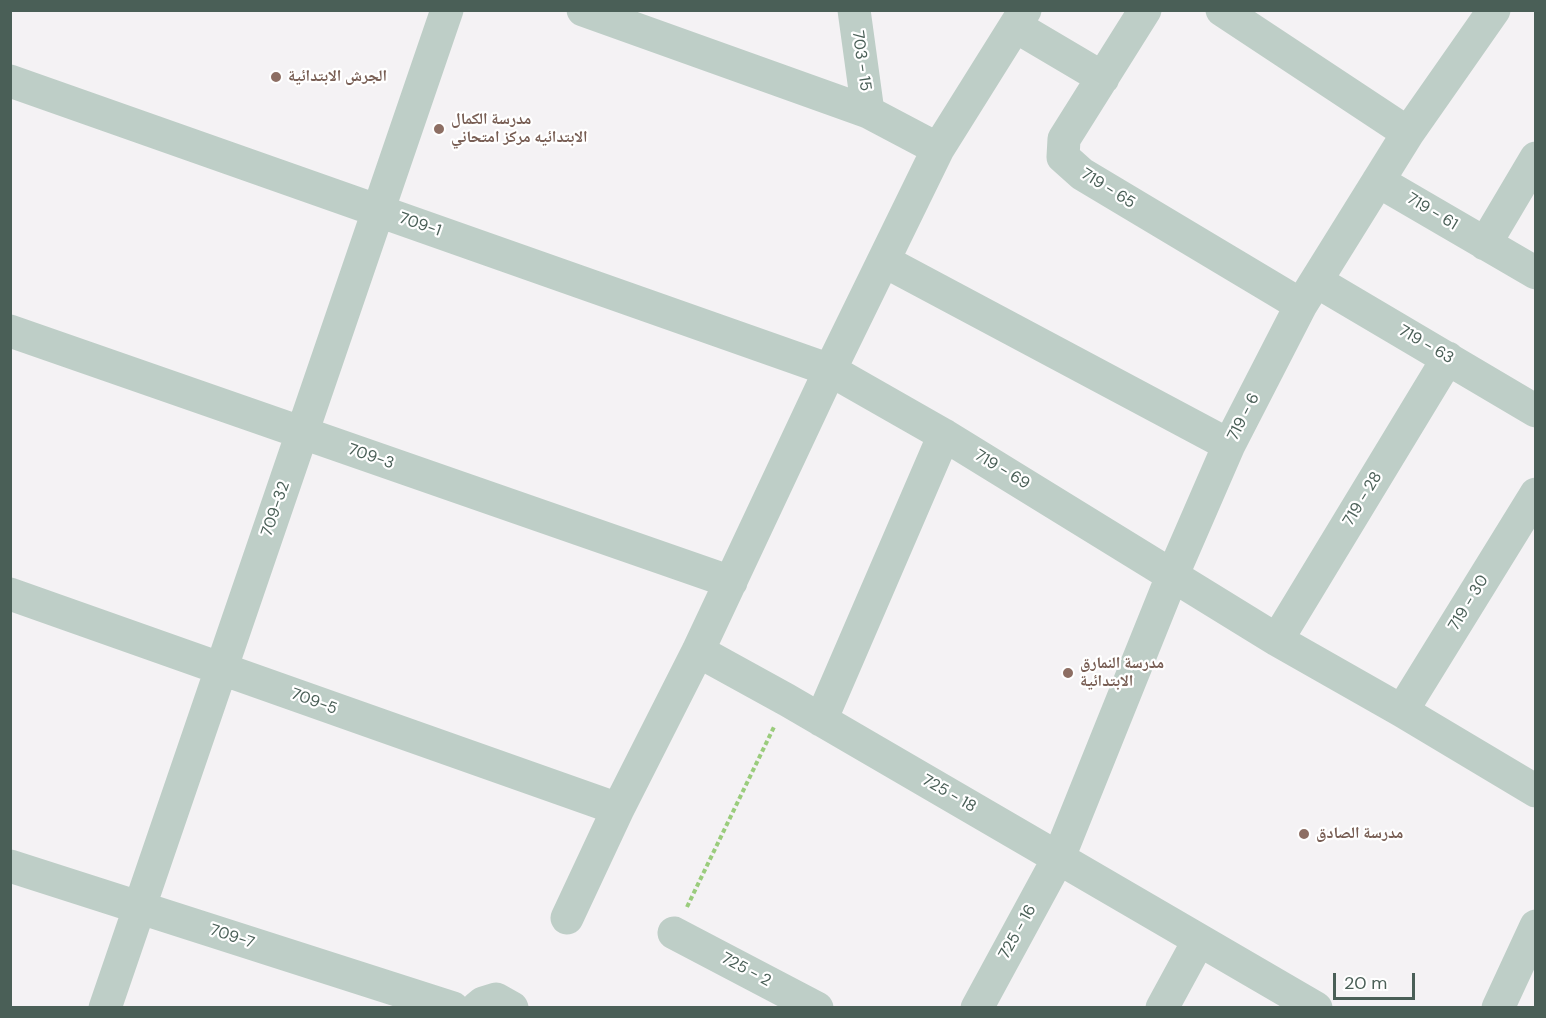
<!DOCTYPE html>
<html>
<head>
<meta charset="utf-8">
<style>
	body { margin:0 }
	#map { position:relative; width:1546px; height:1018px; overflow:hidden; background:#f4f2f4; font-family:"DM Sans",sans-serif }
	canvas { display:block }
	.frame { position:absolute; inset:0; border:12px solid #4a5f57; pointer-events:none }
	.scale { position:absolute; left:1333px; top:973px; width:82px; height:27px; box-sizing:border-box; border:3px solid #4a5f57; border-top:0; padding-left:8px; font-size:18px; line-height:21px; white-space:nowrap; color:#4a5f57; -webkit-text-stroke:4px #fff; paint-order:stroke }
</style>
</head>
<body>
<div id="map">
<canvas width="1546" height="1018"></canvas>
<div class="frame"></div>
<div class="scale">20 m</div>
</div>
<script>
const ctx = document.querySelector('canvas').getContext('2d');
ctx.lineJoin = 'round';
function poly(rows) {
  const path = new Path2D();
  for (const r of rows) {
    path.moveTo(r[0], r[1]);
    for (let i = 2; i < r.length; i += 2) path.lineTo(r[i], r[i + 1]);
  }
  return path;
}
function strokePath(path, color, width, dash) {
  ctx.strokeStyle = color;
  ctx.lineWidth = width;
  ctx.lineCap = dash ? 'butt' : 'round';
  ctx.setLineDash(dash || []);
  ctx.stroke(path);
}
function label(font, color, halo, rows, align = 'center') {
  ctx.font = font + ' "DM Sans","Noto Naskh Arabic",sans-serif';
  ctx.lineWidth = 4.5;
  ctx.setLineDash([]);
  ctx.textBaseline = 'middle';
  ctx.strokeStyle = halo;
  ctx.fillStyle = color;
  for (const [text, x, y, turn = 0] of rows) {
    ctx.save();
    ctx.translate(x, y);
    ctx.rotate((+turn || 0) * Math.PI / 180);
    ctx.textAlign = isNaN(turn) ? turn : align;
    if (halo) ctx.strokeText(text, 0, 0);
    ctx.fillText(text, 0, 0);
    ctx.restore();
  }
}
strokePath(poly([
	[687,907,774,727]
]), '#9acc7c', 4, [4.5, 3]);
strokePath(poly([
	[583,10,868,112,938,149],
	[854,10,868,112],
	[1145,10,1064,139,1063,157,1082,174,1301,305],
	[1222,10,1408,133],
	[1015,26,1103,78],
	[10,81,830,370,944,435,1277,640,1402,711,1536,791],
	[1378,181,1536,273],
	[1485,244,1536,158],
	[884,261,1229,445],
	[1316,281,1536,411],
	[10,331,731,582],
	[10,594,618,809],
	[1277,640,1448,358],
	[698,651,787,700,1316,1008],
	[1402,711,1536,494],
	[821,720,944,435],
	[10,866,453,1008],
	[567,918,618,809,698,651,830,370,938,149,1025,10],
	[674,933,817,1008],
	[105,1008,447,10],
	[477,1008,483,1003,496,999,512,1008],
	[977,1008,1059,857,1173,574,1229,445,1301,305,1408,133,1494,10],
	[1162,1008,1199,940],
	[1498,1008,1536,926]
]), '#becec7', 33);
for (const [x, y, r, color] of [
	[276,77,6,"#8d6e63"],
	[439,129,6,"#8d6e63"],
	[1068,673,6,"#8d6e63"],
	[1304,834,6,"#8d6e63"]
]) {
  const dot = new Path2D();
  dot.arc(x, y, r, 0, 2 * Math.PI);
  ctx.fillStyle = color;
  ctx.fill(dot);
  strokePath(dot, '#fff', 2);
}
label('16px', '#4a5f57', '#fff', [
	["703 - 15",861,61,82],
	["719 - 65",1108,189,32],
	["719 - 61",1432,212,31],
	["709-1",420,225,19],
	["719 - 63",1426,345,30],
	["719 - 6",1244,417,-63],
	["709-3",371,457,19],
	["719 - 69",1002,470,31],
	["719 - 28",1363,499,-59],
	["709-32",276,509,-71],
	["719 - 30",1469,603,-59],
	["709-5",314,702,20],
	["725 - 18",949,794,30],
	["725 - 16",1018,932,-61],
	["709-7",232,937,18],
	["725 - 2",746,970,28]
]);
label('bold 16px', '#785e54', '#fff', [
	["الجرش الابتدائية",288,77],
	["مدرسة الكمال",451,120],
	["الابتدائيه مركز امتحاني",451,138],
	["مدرسة النمارق",1080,664],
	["الابتدائية",1080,682],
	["مدرسة الصادق",1316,834]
], 'left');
</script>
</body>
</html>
